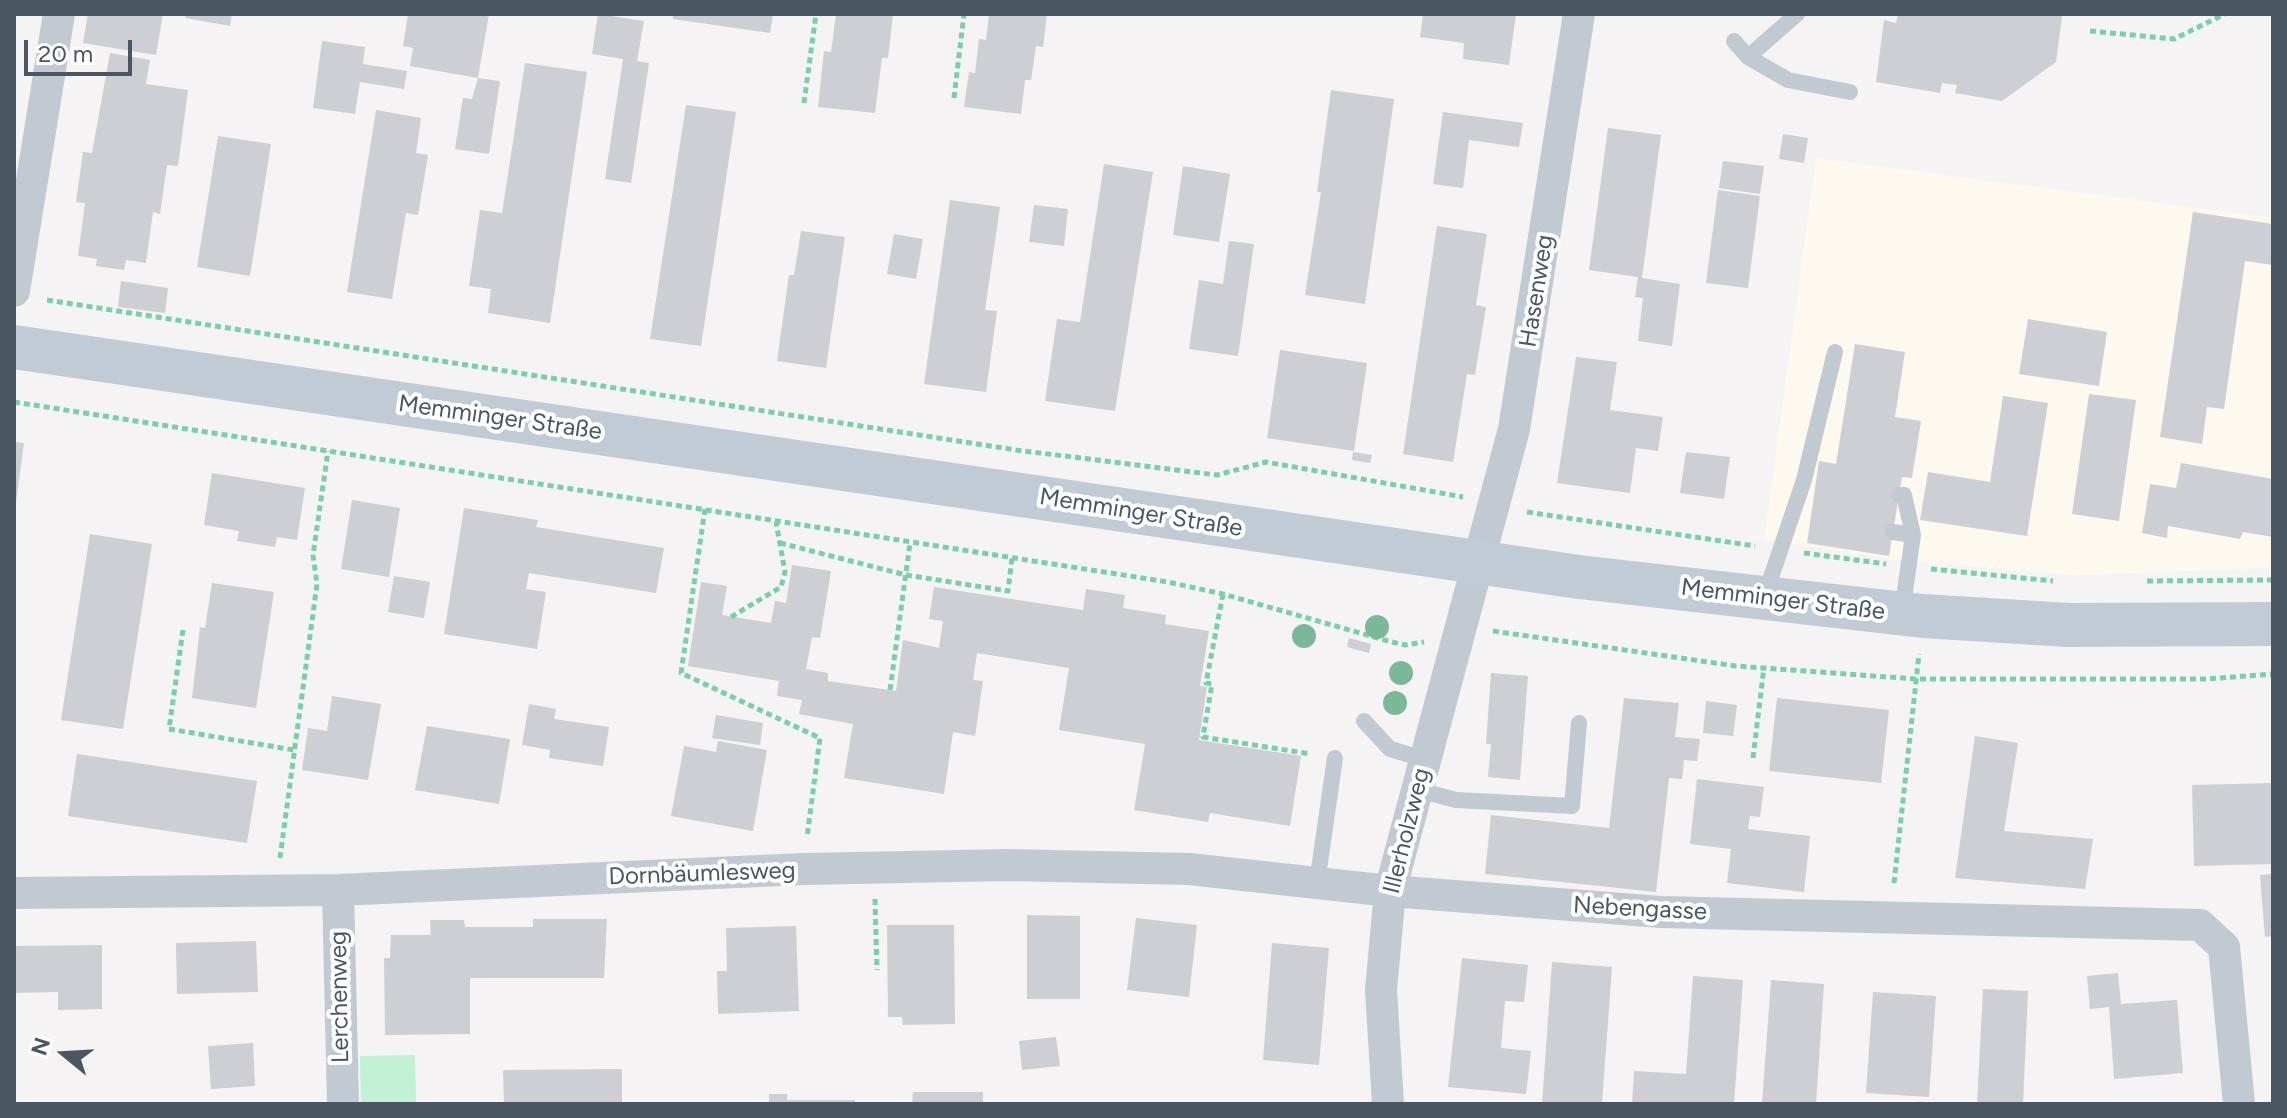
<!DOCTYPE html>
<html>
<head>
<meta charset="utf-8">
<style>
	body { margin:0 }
	#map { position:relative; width:2287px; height:1118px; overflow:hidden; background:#f5f3f3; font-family:Figtree,sans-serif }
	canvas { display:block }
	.frame { position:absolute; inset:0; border:16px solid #4a5661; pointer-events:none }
	.north { position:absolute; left:24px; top:1014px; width:80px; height:80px; -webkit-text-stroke:6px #fff; paint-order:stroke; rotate:288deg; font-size:22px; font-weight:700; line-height:32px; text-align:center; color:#4a5661 }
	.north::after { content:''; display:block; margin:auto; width:28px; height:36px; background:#4a5661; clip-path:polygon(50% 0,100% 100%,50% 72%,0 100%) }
	.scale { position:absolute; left:24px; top:40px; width:108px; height:36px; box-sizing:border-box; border:4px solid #4a5661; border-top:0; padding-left:10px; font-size:24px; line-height:28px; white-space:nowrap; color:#4a5661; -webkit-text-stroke:6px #fff; paint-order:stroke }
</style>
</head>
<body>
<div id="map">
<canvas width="2287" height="1118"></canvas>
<div class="frame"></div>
<div class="north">N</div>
<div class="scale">20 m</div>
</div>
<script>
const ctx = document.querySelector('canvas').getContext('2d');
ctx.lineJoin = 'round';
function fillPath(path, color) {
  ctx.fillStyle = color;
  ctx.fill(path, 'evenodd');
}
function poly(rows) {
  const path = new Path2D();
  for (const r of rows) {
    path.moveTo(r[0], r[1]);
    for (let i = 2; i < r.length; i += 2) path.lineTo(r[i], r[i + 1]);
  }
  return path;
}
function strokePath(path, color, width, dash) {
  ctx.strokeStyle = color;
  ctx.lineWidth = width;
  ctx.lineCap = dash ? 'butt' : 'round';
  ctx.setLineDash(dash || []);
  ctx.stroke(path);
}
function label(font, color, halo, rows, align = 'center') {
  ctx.font = font + ' Figtree,sans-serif';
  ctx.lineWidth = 8;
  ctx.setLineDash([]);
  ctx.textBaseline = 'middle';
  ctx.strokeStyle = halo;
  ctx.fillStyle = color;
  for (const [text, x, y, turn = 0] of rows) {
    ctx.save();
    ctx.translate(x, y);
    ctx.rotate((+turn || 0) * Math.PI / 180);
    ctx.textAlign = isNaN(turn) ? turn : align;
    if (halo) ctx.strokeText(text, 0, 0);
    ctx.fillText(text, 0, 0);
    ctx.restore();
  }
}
fillPath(poly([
	[1816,158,2273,218,2273,568,2073,575,1888,559,1764,540]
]), '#fdf9ef');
fillPath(poly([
	[415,1055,416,1104,361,1104,360,1056]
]), '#c3f1d5');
fillPath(poly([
	[88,14,163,14,156,55,83,43],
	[186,14,232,14,230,26,185,18],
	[408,14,489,14,478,78,410,66,413,48,403,46],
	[598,14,644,21,637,61,649,63,631,183,605,179,623,59,592,54],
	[673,14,773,14,770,33,673,19],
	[836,14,893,14,888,58,882,58,875,113,818,107,824,51,831,52],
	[989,14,1047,14,1043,47,1036,46,1031,80,1025,80,1021,114,964,107,969,72,975,73,979,39,986,40],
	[1423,14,1516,14,1509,65,1463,59,1464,43,1420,37],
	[1898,14,2062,16,2056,62,2002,101,1955,93,1957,85,1942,83,1940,93,1876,82,1884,20,1896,23],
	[322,41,365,47,363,64,407,71,404,89,360,82,355,114,313,108],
	[110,53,150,60,146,84,188,90,178,166,167,165,160,214,153,212,146,263,126,260,124,270,96,266,97,259,78,256,85,203,76,202,83,152,92,153],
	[525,63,587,72,550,323,488,313,491,289,469,286,480,210,502,213],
	[478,78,500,81,489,154,455,149,463,98,472,99],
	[1331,90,1394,99,1365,304,1305,295,1321,192,1317,192],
	[686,105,736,112,701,346,650,339],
	[376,110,421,118,416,153,428,155,418,215,406,213,392,299,347,292],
	[1443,112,1523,123,1519,147,1469,140,1463,188,1433,184],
	[1608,128,1661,135,1642,278,1680,284,1672,346,1638,341,1643,298,1635,297,1638,277,1589,270],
	[1783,134,1808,138,1804,163,1779,159],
	[218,136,271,144,250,276,197,267],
	[1723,161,1764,166,1760,194,1719,188],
	[1104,164,1153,172,1115,411,1045,401,1057,319,1080,322],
	[1183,166,1230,174,1219,242,1173,235],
	[1718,190,1760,196,1748,288,1706,283],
	[950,200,1000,207,985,310,997,311,986,392,924,384],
	[1034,205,1068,209,1064,246,1029,242],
	[2193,212,2273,224,2273,265,2245,261,2224,409,2207,407,2202,444,2160,437],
	[1437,226,1487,234,1476,305,1486,307,1475,375,1467,374,1453,462,1403,454],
	[801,231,845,237,826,368,777,361,789,275,794,275],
	[894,234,923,239,916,279,887,274],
	[1229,241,1254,244,1238,356,1189,349,1199,280,1223,284],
	[121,281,168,288,165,313,118,307],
	[2028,319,2107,332,2099,386,2019,374],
	[1855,344,1905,352,1895,417,1921,421,1912,478,1902,477,1889,556,1807,543,1819,461,1836,464],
	[1280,350,1367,363,1354,451,1267,438],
	[1576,357,1617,362,1610,410,1663,417,1658,451,1636,448,1630,493,1557,483],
	[2089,394,2136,400,2119,521,2072,514],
	[2003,396,2048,403,2027,536,1920,520,1928,472,1990,482],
	[14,442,24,443,16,503,14,503],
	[1353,452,1372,455,1370,463,1352,460],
	[1686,452,1730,457,1724,499,1680,493],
	[2181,463,2273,479,2273,537,2243,532,2240,539,2168,526,2167,538,2142,533,2150,484,2176,488],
	[212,473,305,488,297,540,277,537,275,547,237,541,239,531,204,525],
	[352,500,400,508,389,577,341,569],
	[464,508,538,520,536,527,664,548,656,593,529,573,526,589,546,592,537,649,444,634],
	[90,534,152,544,123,729,61,720],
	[792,565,831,571,820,638,812,637,806,669,828,673,828,681,896,691,903,640,939,648,943,621,929,619,934,587,1083,610,1086,589,1125,595,1123,608,1166,615,1165,624,1209,631,1200,686,1207,687,1199,740,1301,756,1290,826,1210,813,1208,822,1134,810,1145,744,1059,730,1069,668,977,653,973,680,983,681,975,736,953,732,944,794,844,778,853,724,799,714,802,700,777,696,779,681,688,666,701,582,727,586,722,615,771,623,775,601,786,603],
	[394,576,430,582,424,618,388,612],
	[212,583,274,592,256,708,192,698,200,627,205,628],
	[1349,638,1371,644,1369,653,1347,647],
	[1491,673,1528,676,1520,780,1488,777,1491,744,1486,744],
	[332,696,381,704,368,780,302,770,308,728,327,731],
	[1624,698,1679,703,1675,737,1700,739,1697,761,1684,760,1682,779,1669,778,1656,892,1485,874,1491,815,1609,828],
	[1777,698,1889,710,1881,783,1769,771],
	[1706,701,1737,705,1733,736,1703,733],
	[529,704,556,709,554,719,609,727,603,766,549,758,550,750,522,745],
	[716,715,763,723,760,745,712,738],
	[427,726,510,739,499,804,415,790],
	[1975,736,2018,743,2004,831,2093,839,2085,889,1955,878],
	[718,741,767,750,753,831,671,816,684,746,716,752],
	[77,754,257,781,247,843,68,816],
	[1697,779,1764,787,1760,817,1750,816,1748,829,1810,836,1804,892,1727,883,1731,849,1690,844],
	[2273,783,2273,864,2194,866,2192,785],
	[2273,874,2273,936,2265,937,2260,875],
	[1027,915,1080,916,1080,999,1027,999],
	[1136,918,1197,925,1189,997,1127,990],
	[533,919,607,919,604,978,470,978,470,1034,385,1035,384,958,390,958,391,935,431,935,430,920,464,920,465,927,533,927],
	[887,925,954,925,955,1024,903,1025,902,1017,888,1017],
	[796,926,799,1011,718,1014,717,971,727,971,726,928],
	[256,941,258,992,177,994,176,943],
	[1272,943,1329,948,1319,1065,1263,1060],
	[102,945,102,1009,58,1010,58,992,14,993,14,946],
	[1462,958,1528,965,1524,1002,1505,1001,1501,1048,1531,1051,1526,1094,1448,1087],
	[1552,962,1612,967,1602,1104,1542,1104],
	[2118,973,2121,1004,2177,1000,2183,1073,2114,1079,2109,1007,2090,1009,2087,976],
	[1693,976,1743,980,1734,1104,1632,1104,1634,1071,1686,1074],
	[1771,980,1824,984,1816,1104,1762,1104],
	[1983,989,2028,991,2023,1104,1977,1104],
	[1873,992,1936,996,1929,1097,1866,1093],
	[1056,1037,1060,1066,1022,1070,1019,1041],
	[253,1043,255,1086,211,1089,208,1046],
	[622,1069,622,1104,504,1104,503,1070],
	[913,1092,983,1092,983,1104,912,1104],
	[769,1094,787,1094,787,1100,855,1100,855,1104,769,1104]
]), '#cdcfd5');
strokePath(poly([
	[2090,31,2174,39,2225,14],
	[954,98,964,14],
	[804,103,816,14],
	[47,300,1016,450,1217,475,1266,462,1463,497],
	[14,402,1168,582,1223,594,1388,641,1405,645,1424,642],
	[705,509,681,673,820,738,807,837],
	[1527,512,1755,546],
	[780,543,906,575,1008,591,1012,558],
	[1804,553,1886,564],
	[1931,569,2053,581],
	[2147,581,2273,580],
	[1223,594,1206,683,1212,684,1203,737,1311,754],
	[731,617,781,587,785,572,776,522],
	[183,630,169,729,294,750],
	[1493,631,1736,666,1916,679,2207,679,2273,674],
	[890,690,910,543],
	[1753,758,1764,667],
	[280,858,317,584,313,555,328,451],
	[1894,883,1919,654],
	[875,899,877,970]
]), '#7ad0a6', 5, [6, 4]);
strokePath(poly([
	[1734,41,1748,57,1788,80,1850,92],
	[1748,57,1797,14],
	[1899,495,1904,495,1913,535,1902,612],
	[1893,532,1913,535],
	[1765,595,1804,480,1835,352],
	[1364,721,1390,749,1424,759],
	[1415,789,1456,800,1572,806,1579,723],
	[1317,883,1335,758]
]), '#c1cad2', 16);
strokePath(poly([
	[14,291,59,14],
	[338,890,343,1104],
	[14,893,338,890,804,869,1008,865,1189,869,1390,891,1661,912,2200,925,2224,947,2239,1104],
	[1388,1104,1381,990,1390,891,1514,429,1579,14]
]), '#c1cad2', 32);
strokePath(poly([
	[14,347,1579,577,1923,616,2068,625,2273,624]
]), '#c1cbd6', 44);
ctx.fillStyle = '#7bb799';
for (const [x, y] of [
	[1377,627],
	[1304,636],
	[1401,673],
	[1395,703]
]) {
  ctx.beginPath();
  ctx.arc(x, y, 12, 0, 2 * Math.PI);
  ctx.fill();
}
label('24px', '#4a5661', '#fff', [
	["Hasenweg",1537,291,-81],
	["Memminger Straße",500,418,8],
	["Memminger Straße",1141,513,9],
	["Memminger Straße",1783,600,7],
	["Illerholzweg",1407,831,-76],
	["Dornbäumlesweg",702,874,-2],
	["Nebengasse",1640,909,3],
	["Lerchenweg",340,997,-91]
]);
</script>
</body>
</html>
